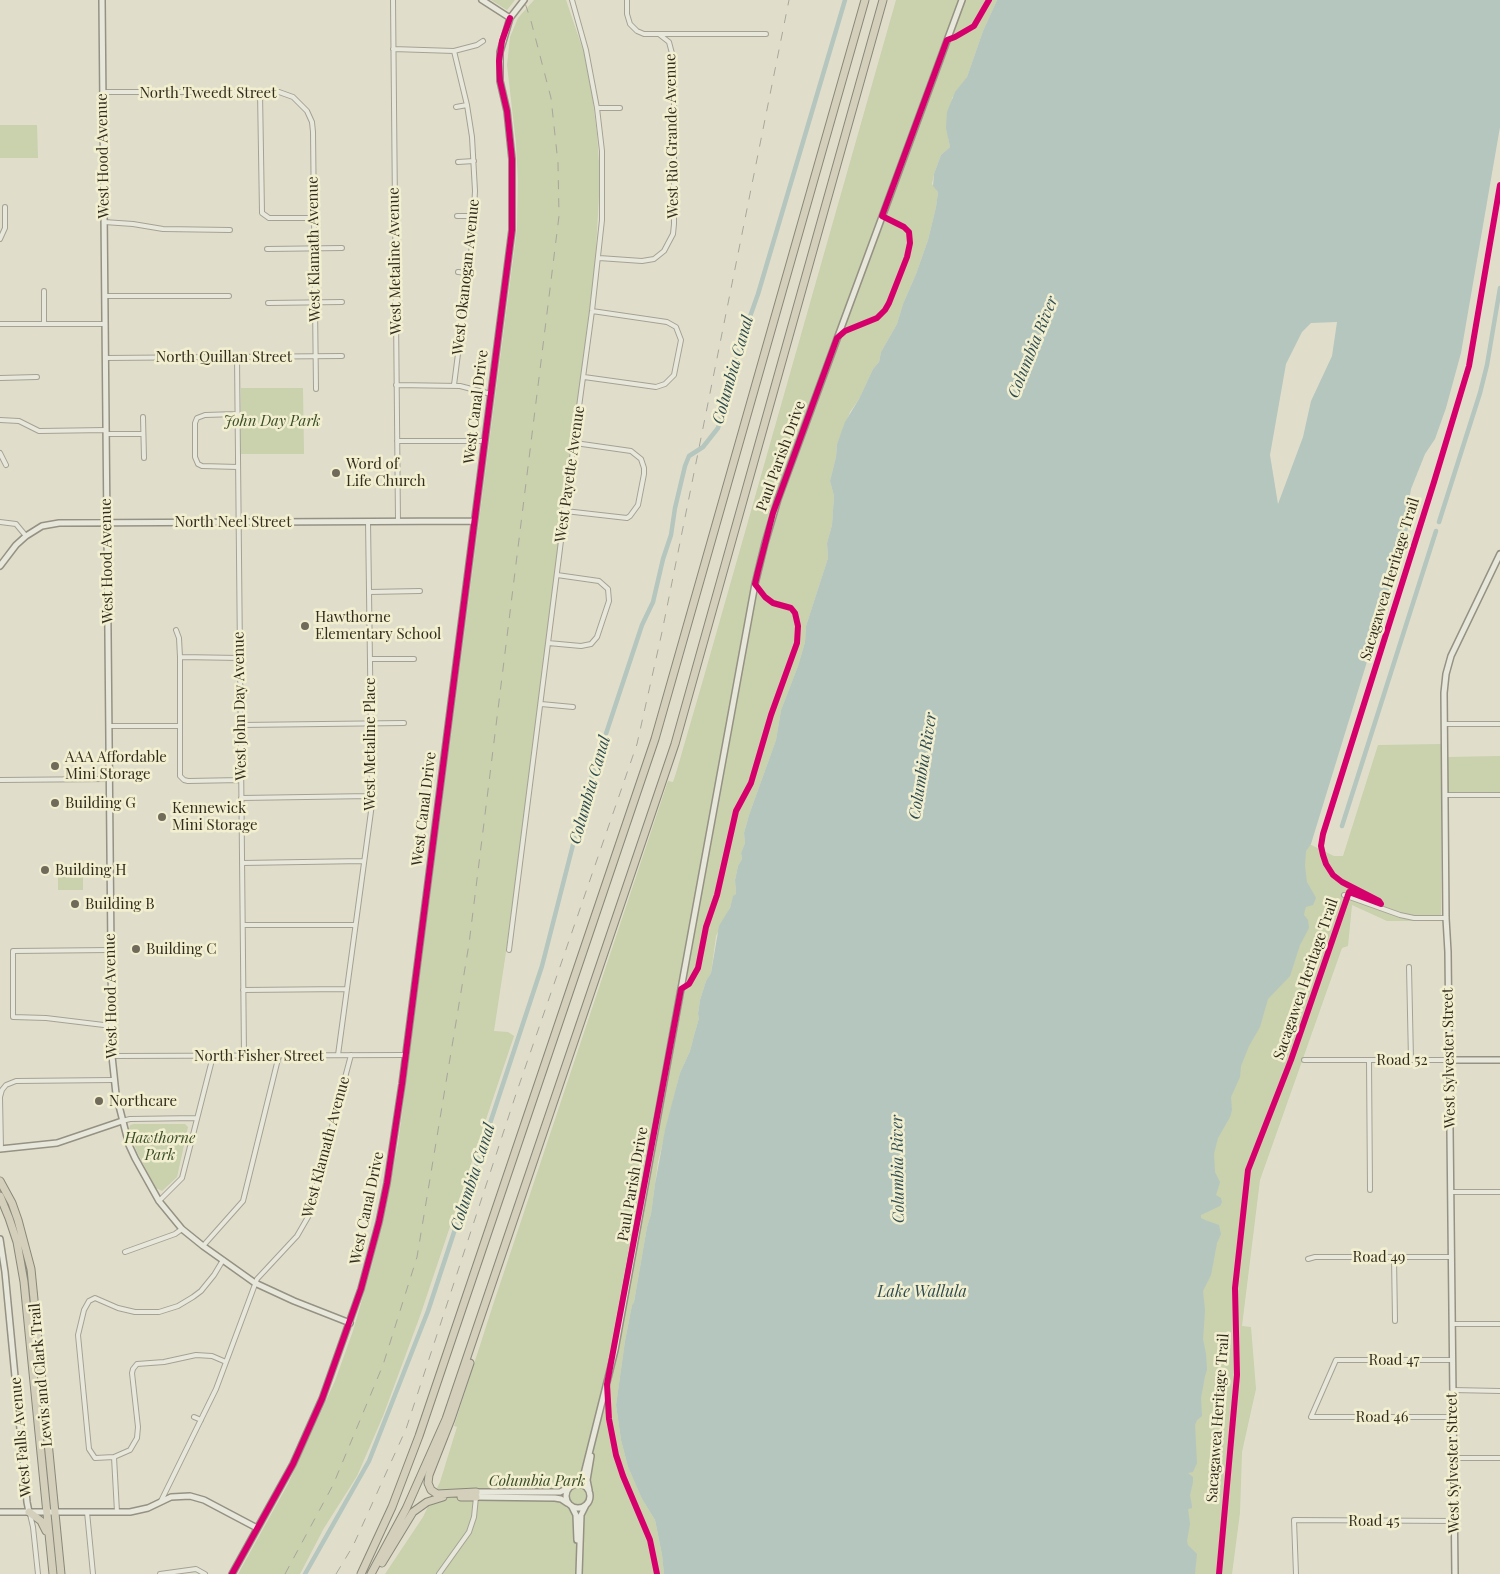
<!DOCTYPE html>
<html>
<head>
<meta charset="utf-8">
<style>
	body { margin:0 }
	canvas { display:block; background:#e0deca }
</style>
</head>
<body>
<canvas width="1500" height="1574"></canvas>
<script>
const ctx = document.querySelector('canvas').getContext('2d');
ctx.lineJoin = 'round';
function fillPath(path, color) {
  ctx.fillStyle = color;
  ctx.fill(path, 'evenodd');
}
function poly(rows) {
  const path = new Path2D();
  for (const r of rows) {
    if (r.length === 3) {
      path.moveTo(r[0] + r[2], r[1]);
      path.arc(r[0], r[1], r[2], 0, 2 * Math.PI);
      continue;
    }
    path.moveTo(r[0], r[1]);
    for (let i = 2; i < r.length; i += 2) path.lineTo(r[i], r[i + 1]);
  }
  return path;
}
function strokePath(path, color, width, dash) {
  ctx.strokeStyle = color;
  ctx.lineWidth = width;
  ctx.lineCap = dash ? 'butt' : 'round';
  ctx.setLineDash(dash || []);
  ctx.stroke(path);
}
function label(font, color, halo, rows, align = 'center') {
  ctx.font = font + ' "Playfair Display",serif';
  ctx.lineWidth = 5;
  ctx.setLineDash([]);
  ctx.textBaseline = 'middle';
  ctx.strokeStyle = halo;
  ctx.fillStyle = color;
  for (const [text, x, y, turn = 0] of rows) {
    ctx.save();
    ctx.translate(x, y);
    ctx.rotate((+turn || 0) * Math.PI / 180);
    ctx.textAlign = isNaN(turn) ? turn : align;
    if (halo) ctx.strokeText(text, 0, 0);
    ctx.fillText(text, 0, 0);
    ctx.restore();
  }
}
fillPath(poly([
	[491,0,515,0,507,10],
	[534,0,566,0,584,53,592,95,597,134,600,177,595,267,506,952,494,1031,508,1032,514,1036,420,1316,383,1416,357,1476,324,1528,300,1574,238,1574,288,1484,335,1381,353,1331,372,1265,385,1211,398,1144,517,229,518,180,516,143,507,65,510,37,518,18],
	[896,0,997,0,983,31,967,77,952,98,948,137,950,147,941,155,934,174,932,184,938,192,936,207,928,240,916,274,903,304,897,324,881,352,879,362,873,369,859,399,850,412,837,444,836,457,830,481,834,496,832,525,827,543,828,558,806,626,805,642,798,666,781,710,776,740,749,815,744,833,745,843,741,853,742,859,738,866,735,880,736,894,733,897,730,908,716,936,711,973,706,981,700,1000,698,1014,699,1018,695,1032,690,1051,680,1073,658,1162,651,1214,647,1227,634,1302,632,1305,625,1341,616,1405,621,1440,628,1467,642,1499,655,1520,662,1555,664,1574,385,1574,423,1517,440,1482,457,1427,454,1426,493,1305,668,781,673,782,676,773,703,680],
	[0,125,37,125,38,158,0,158],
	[241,388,303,388,304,454,241,454],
	[1441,744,1441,921,1387,921,1352,905,1348,946,1342,948,1260,1180,1242,1326,1251,1327,1256,1389,1242,1452,1240,1513,1232,1574,1149,1574,1180,1269,1301,840,1334,856,1343,856,1378,745],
	[1500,756,1500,793,1448,793,1448,757],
	[58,877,83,877,83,890,58,890],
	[134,1124,185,1124,188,1127,177,1177,162,1191,156,1188,137,1152,129,1130,130,1125]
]), '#c9d1ad');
fillPath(poly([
	[997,0,1500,0,1500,127,1461,353,1446,408,1435,439,1425,454,1411,489,1407,514,1409,525,1311,844,1306,851,1305,866,1307,882,1316,898,1313,905,1306,907,1305,910,1304,915,1308,920,1309,928,1300,945,1290,976,1268,999,1260,1027,1249,1046,1241,1066,1240,1077,1231,1097,1232,1110,1230,1117,1218,1138,1214,1154,1215,1172,1220,1182,1216,1195,1221,1198,1222,1202,1220,1206,1201,1215,1201,1218,1205,1220,1219,1225,1221,1234,1217,1243,1211,1275,1203,1291,1205,1310,1203,1339,1206,1354,1207,1370,1205,1376,1201,1398,1202,1416,1197,1420,1195,1425,1197,1463,1193,1472,1188,1473,1193,1477,1193,1482,1190,1495,1192,1506,1192,1508,1188,1509,1190,1524,1187,1541,1188,1545,1197,1554,1195,1574,664,1574,662,1555,655,1520,642,1499,628,1467,621,1440,616,1405,625,1341,632,1305,634,1302,647,1227,651,1214,655,1184,665,1130,680,1073,690,1051,695,1032,699,1018,698,1014,700,1000,706,981,711,973,719,926,730,908,733,896,736,894,735,880,738,866,742,859,741,853,745,843,744,833,749,815,776,740,781,710,798,666,805,642,806,626,828,558,827,543,832,525,834,496,830,481,836,457,837,444,845,422,859,399,873,369,879,362,881,352,897,324,903,304,916,274,928,240,936,207,938,192,933,186,934,174,941,155,950,147,946,128,947,112,955,92,967,77,983,31],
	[1337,322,1332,356,1311,401,1303,437,1278,504,1270,455,1286,364,1302,332,1311,323]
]), '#b5c6bf');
strokePath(poly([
	[1439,522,1480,393,1487,365,1500,288],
	[1342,826,1436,531],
	[305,1574,369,1461,428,1311,542,966,586,794,642,625,653,602,663,559,671,535,675,508,685,466,689,456,703,447,718,428,741,342,758,294,845,0]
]), '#b5c6bf', 4.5);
const street = poly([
	[393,0,398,521],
	[627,0,627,14,630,24,637,31,644,34,766,34],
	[393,49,454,51,477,45,483,41],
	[103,92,279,92,293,97,307,111,312,122,313,132,316,389],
	[260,92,262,213,269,218,314,218],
	[456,107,467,105],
	[597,108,620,108],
	[458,162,474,161],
	[457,216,474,216],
	[104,222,133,224,163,229,230,230],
	[0,239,5,228,5,207],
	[267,249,342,248],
	[599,258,642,261,654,259,664,251,673,234,674,224,674,61,669,42,660,35],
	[458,272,468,273],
	[44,291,44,324],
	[105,296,229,296],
	[268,303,342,302],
	[0,324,105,324],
	[237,357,244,1056],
	[105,358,342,356],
	[584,377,656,387,665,384,674,375,681,340,676,327,667,322,592,311],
	[0,378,37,377],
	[396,385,460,386,491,394],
	[454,385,472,245,475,191,472,137,467,105,454,51],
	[237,414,205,415,197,418,195,423,195,457,198,464,202,466,238,467],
	[143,417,144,458],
	[0,420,19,421,39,431,106,430],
	[106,434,143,434],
	[397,441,485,441],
	[0,453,6,465],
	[565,511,627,518,630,516,638,505,644,474,644,468,641,459,631,451,575,443],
	[0,522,16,524,26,536],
	[369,592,420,591],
	[176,630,179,638,180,657,180,776,184,780,188,781,241,780],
	[548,643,581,646,591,644,597,637,609,601,608,589,599,581,557,575],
	[180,657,240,658],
	[370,659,414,659],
	[541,704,573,707],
	[1444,724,1500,724],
	[241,725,404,723],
	[109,726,180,726],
	[0,780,109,779],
	[1445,795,1500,795],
	[241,798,371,796],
	[242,863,364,861],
	[1344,895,1400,915,1414,918,1446,918],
	[243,925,355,925],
	[111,950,13,951,13,1017,46,1018,112,1026],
	[509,950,563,525,592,311,602,220,602,151,597,108,586,50,572,0],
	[1409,967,1411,1060],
	[243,990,347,989],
	[338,1055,372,804,368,521],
	[112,1056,405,1055],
	[1304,1060,1449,1060],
	[1369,1060,1370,1190],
	[122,1121,130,1119,197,1118],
	[1,1149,0,1097,2,1090,6,1085,16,1081,113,1080],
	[1451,1192,1500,1192],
	[159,1201,182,1178,213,1056],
	[203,1246,243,1201,279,1055],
	[125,1252,175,1234,182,1229],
	[1394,1257,1395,1321],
	[1308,1259,1315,1257,1451,1257],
	[1452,1324,1500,1324],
	[1452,1360,1336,1360,1311,1417,1453,1417],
	[1453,1390,1500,1391],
	[194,1417,201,1420],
	[114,1457,130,1450,137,1438,138,1427,132,1373,133,1369,137,1364,164,1362,196,1355,212,1356,226,1362],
	[1453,1458,1500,1458],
	[161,1501,216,1389,257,1279,297,1236,308,1217,351,1055],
	[87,1512,93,1574],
	[117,1512,114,1457,95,1458,89,1449,78,1335,84,1310,89,1301,95,1298,118,1308,135,1312,159,1312,178,1306,193,1297,201,1291,214,1275,223,1260],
	[30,1514,33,1527,38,1574],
	[160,1574,196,1569,205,1574],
	[439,1574,469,1532,474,1517,476,1497],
	[1296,1574,1294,1520,1454,1521]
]);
const secondary = poly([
	[102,0,112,1056,116,1094,129,1145,135,1158,159,1201,182,1229,203,1246,255,1283,294,1301,350,1323],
	[482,0,510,18],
	[0,566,16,545,26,536,42,526,59,523,474,521],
	[1449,1060,1500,1060],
	[0,1149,57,1143,122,1121],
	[0,1239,5,1272,27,1502,29,1512],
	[576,1483,584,1474,615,1350,755,584,765,543,778,499,962,0],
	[578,1496,12],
	[589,1490,587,1480,591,1456],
	[476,1492,560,1492,568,1488],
	[476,1497,555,1498,561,1499,567,1503],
	[572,1507,576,1515,577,1540],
	[0,1512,130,1512,148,1508,171,1497,190,1496,204,1500,257,1528],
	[232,1574,293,1464,322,1399,361,1289,379,1222,387,1183,402,1084,512,230,512,159,507,111,500,81,500,52,510,18,524,0],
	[579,1574,581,1515,586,1505],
	[1455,1574,1448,952,1446,918,1444,693,1446,674,1451,656,1500,554]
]);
const highway = poly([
	[0,1181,12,1203,18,1220,31,1269,61,1574],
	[0,1196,9,1218,17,1242,24,1282,53,1574],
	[470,1363,451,1419,429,1475,428,1483,431,1490,437,1494,476,1492],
	[461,1497,476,1497],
	[29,1512,41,1521,46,1531],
	[382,1563,413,1512,427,1502,443,1497],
	[361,1574,392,1507,419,1436,655,739,865,0],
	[371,1574,406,1509,446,1419,675,744,883,0]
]);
strokePath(street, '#a5a294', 6);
strokePath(secondary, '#959283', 8);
strokePath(highway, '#8a887a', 9);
strokePath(street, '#e8e7db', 4);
strokePath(secondary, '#e8e7db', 5);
strokePath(highway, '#d3cfbb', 7);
strokePath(poly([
	[285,1574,333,1485,383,1365,417,1257,469,944,559,216,558,163,551,98,531,21,524,0],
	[336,1574,353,1546,406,1429,516,1094,637,744,662,632,789,0]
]), '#a8a69b', 1, [9, 9]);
strokePath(poly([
	[232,1574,293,1464,322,1399,361,1289,379,1222,387,1183,402,1084,512,230,512,159,507,111,500,81,499,61,502,41,510,18],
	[657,1574,650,1540,623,1476,616,1455,609,1419,607,1384,681,989,689,984,698,968,706,927,717,895,736,811,751,783,771,715,797,643,798,626,795,613,791,608,773,603,765,597,755,584,758,571,773,513,837,338,845,331,877,318,885,310,889,303,907,257,910,243,909,232,904,227,882,216,947,40,955,37,974,26,989,0],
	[1219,1574,1237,1375,1235,1288,1248,1170,1291,1060,1349,892,1381,904,1379,901,1342,882,1333,875,1326,864,1323,855,1321,846,1323,834,1434,482,1469,366,1500,185]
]), '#d6006c', 6);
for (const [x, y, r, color] of [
	[336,473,5,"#6f6a5a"],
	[305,626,5,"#6f6a5a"],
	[55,766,5,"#6f6a5a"],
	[55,803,5,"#6f6a5a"],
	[162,817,5,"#6f6a5a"],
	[45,870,5,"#6f6a5a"],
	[75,904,5,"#6f6a5a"],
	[136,949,5,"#6f6a5a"],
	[99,1101,5,"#6f6a5a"]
]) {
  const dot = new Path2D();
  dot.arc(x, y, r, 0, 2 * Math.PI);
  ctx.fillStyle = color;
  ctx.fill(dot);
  strokePath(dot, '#f2efd0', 2);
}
label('15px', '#322c1d', '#f2efd0', [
	["North Tweedt Street",208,93],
	["West Rio Grande Avenue",672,136,-91],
	["West Hood Avenue",103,156,-91],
	["West Klamath Avenue",314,249,-91],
	["West Metaline Avenue",395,261,-91],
	["West Okanogan Avenue",466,277,-84],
	["North Quillan Street",224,357],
	["West Canal Drive",476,407,-83],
	["Paul Parish Drive",781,456,-70],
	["West Payette Avenue",570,474,-82],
	["North Neel Street",233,522],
	["West Hood Avenue",107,561,-91],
	["Sacagawea Heritage Trail",1390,579,-73],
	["West John Day Avenue",240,706,-91],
	["West Metaline Place",370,744,-90],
	["West Canal Drive",424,809,-83],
	["Sacagawea Heritage Trail",1306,979,-71],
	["West Hood Avenue",111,996,-91],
	["North Fisher Street",259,1056],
	["West Sylvester Street",1449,1058,-91],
	["Road 52",1402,1060],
	["West Klamath Avenue",326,1147,-75],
	["Paul Parish Drive",633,1184,-80],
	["West Canal Drive",367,1208,-78],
	["Road 49",1379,1257],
	["Road 47",1394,1360],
	["Lewis and Clark Trail",41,1375,-95],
	["Road 46",1382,1417],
	["Sacagawea Heritage Trail",1218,1418,-86],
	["West Falls Avenue",21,1437,-95],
	["West Sylvester Street",1453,1463,-91],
	["Road 45",1374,1521]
]);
label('italic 15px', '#3a4d25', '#f2efd0', [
	["John Day Park",272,421],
	["Hawthorne",160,1138],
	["Park",160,1155],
	["Columbia Park",537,1481]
]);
label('15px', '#322c1d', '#f2efd0', [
	["Word of",346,464],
	["Life Church",346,481],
	["Hawthorne",315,617],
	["Elementary School",315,634],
	["AAA Affordable",65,757],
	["Mini Storage",65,774],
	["Building G",65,803],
	["Kennewick",172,808],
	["Mini Storage",172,825],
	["Building H",55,870],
	["Building B",85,904],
	["Building C",146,949],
	["Northcare",109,1101]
], 'left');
label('italic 16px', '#2e4b51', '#f2efd0', [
	["Columbia River",1033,347,-68],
	["Columbia Canal",733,370,-74],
	["Columbia River",923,766,-81],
	["Columbia Canal",590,790,-74],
	["Columbia River",898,1169,-91],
	["Columbia Canal",473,1177,-72],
	["Lake Wallula",922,1292]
]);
</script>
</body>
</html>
